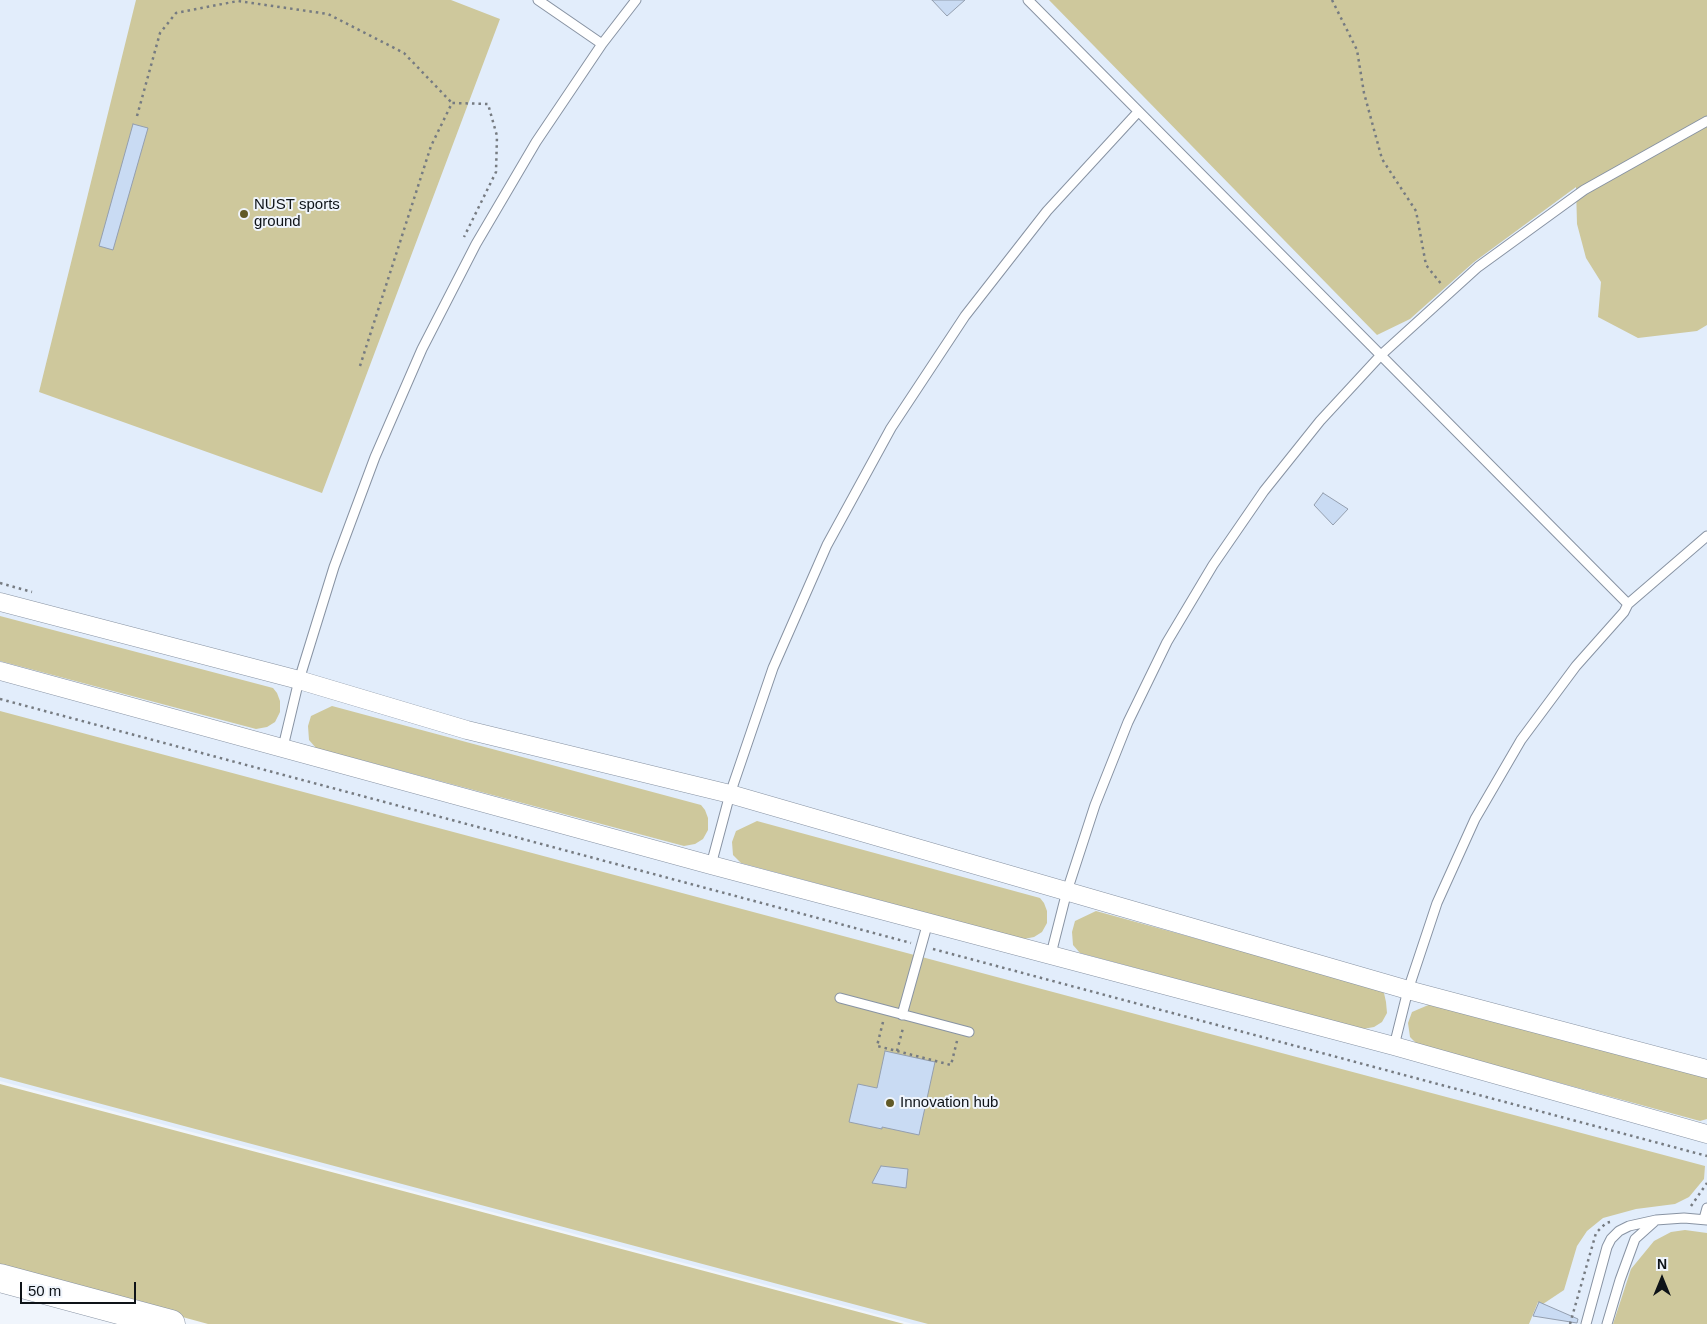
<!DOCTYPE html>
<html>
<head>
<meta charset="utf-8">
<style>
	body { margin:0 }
	#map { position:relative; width:1707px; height:1324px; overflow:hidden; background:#f0f5fc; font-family:Helvetica,sans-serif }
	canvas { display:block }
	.north { position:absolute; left:1637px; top:1254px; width:50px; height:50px; -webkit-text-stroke:4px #f0f5fc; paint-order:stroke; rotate:0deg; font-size:14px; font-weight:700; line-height:20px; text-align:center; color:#0e1318 }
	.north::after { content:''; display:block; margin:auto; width:18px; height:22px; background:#0e1318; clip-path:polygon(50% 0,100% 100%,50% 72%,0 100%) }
	.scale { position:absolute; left:20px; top:1282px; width:116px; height:22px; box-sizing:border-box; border:2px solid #0e1318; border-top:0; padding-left:6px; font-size:15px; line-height:18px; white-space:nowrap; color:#0e1318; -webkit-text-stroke:4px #f0f5fc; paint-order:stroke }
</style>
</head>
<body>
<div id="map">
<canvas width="1707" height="1324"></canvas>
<div class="north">N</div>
<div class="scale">50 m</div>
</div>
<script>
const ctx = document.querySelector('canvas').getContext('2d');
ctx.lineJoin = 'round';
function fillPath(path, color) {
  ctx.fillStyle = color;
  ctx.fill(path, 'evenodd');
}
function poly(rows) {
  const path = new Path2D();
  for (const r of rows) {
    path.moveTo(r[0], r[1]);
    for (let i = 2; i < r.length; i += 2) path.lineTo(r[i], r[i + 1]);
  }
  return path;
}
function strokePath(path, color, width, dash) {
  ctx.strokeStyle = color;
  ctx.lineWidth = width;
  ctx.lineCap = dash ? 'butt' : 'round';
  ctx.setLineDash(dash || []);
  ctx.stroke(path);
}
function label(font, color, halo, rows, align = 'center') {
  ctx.font = font + ' Helvetica,sans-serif';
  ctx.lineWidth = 4;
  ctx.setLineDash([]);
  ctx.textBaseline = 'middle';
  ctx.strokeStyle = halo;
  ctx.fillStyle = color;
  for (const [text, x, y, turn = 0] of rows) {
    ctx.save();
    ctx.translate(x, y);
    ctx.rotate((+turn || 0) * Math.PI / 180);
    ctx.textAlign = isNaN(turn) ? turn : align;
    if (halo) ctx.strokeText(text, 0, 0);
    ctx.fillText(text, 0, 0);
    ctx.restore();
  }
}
fillPath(poly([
	[0,0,1707,0,1707,1324,913,1324,0,1081]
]), '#e2edfb');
fillPath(poly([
	[136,0,451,0,500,19,322,493,39,392],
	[1049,0,1707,0,1707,325,1697,331,1638,338,1598,317,1601,282,1586,258,1577,224,1576,187,1474,262,1410,319,1377,335],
	[0,616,273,688,277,693,280,701,280,712,275,722,267,727,256,729,0,661],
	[332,706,701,805,705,810,708,818,708,830,703,839,695,844,684,846,316,748,309,740,308,726,311,716],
	[0,711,1705,1166,1704,1179,1689,1197,1675,1204,1636,1209,1603,1218,1587,1231,1577,1246,1564,1290,1543,1304,1538,1302,1529,1324,928,1324,0,1077],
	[757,821,1040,898,1044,903,1047,911,1047,923,1042,932,1034,937,1024,939,741,863,733,855,732,842,736,831],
	[1096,911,1380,989,1384,993,1386,1002,1387,1013,1382,1022,1374,1027,1363,1029,1080,953,1073,945,1072,932,1075,921],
	[1433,1003,1707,1077,1707,1119,1700,1121,1417,1044,1410,1037,1408,1023,1412,1012],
	[0,1084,904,1324,208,1324,0,1267],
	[1685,1230,1707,1233,1707,1324,1613,1324,1631,1269,1654,1241,1671,1232]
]), '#cec89c');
const building = poly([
	[932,0,965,0,947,16,932,0],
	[133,124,148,128,113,250,99,246,133,124],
	[1323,493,1348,509,1333,525,1314,505,1323,493],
	[885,1051,935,1062,919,1135,882,1127,882,1129,849,1122,858,1084,877,1088,885,1051],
	[881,1166,908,1169,906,1188,872,1183,881,1166],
	[1539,1302,1578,1319,1577,1323,1533,1316,1539,1302]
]);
fillPath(building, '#c9dbf3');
strokePath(building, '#949faf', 1);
const lane = poly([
	[538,0,602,44],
	[1028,0,1628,604],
	[283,747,299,680,334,567,375,457,422,349,476,244,536,142,602,44,636,0],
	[711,865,730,794,773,668,827,545,891,428,965,316,1047,211,1138,112],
	[1051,954,1067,891,1095,805,1128,722,1167,642,1213,565,1264,491,1320,421,1381,355,1478,267,1584,190,1707,121],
	[840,998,969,1032],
	[902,1015,928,922],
	[1394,1046,1408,990,1437,903,1475,819,1521,740,1576,666,1624,612,1628,604,1707,536],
	[1704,1219,1707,1208],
	[1586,1324,1607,1247,1611,1239,1619,1231,1629,1226,1656,1220,1684,1218,1707,1220],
	[1607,1324,1620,1280,1635,1239,1654,1222]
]);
const street = poly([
	[0,602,299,680,467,730,730,794,1408,990,1707,1069],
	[0,671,711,865,1394,1046,1707,1134]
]);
const highway = poly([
	[0,1278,171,1324]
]);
strokePath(lane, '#8893a3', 11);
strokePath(street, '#8893a3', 19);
strokePath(highway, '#8893a3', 29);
strokePath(poly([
	[1332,0,1357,50,1364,93,1382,159,1416,211,1426,265,1442,285],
	[137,116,160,33,176,13,238,1,328,14,404,53,452,103],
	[360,366,431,146,452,103,488,104,497,136,496,172,464,237],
	[0,583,32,592],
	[0,699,911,943],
	[933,949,1707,1156],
	[883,1022,877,1046,897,1051,951,1065,957,1041],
	[897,1051,903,1028],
	[1691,1206,1707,1183],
	[1570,1324,1596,1233,1606,1223,1610,1222]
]), '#767b81', 2.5, [2.5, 4]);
strokePath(lane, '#fff', 9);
strokePath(street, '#fff', 18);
strokePath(highway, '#fff', 28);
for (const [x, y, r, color] of [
	[244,214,5,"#615a27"],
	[890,1103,5,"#615a27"]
]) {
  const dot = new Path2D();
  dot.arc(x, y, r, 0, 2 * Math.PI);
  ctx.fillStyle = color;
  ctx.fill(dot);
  strokePath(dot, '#f0f5fc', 2);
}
label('15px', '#0e1318', '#f0f5fc', [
	["NUST sports",254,205],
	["ground",254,222],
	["Innovation hub",900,1103]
], 'left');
</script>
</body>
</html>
